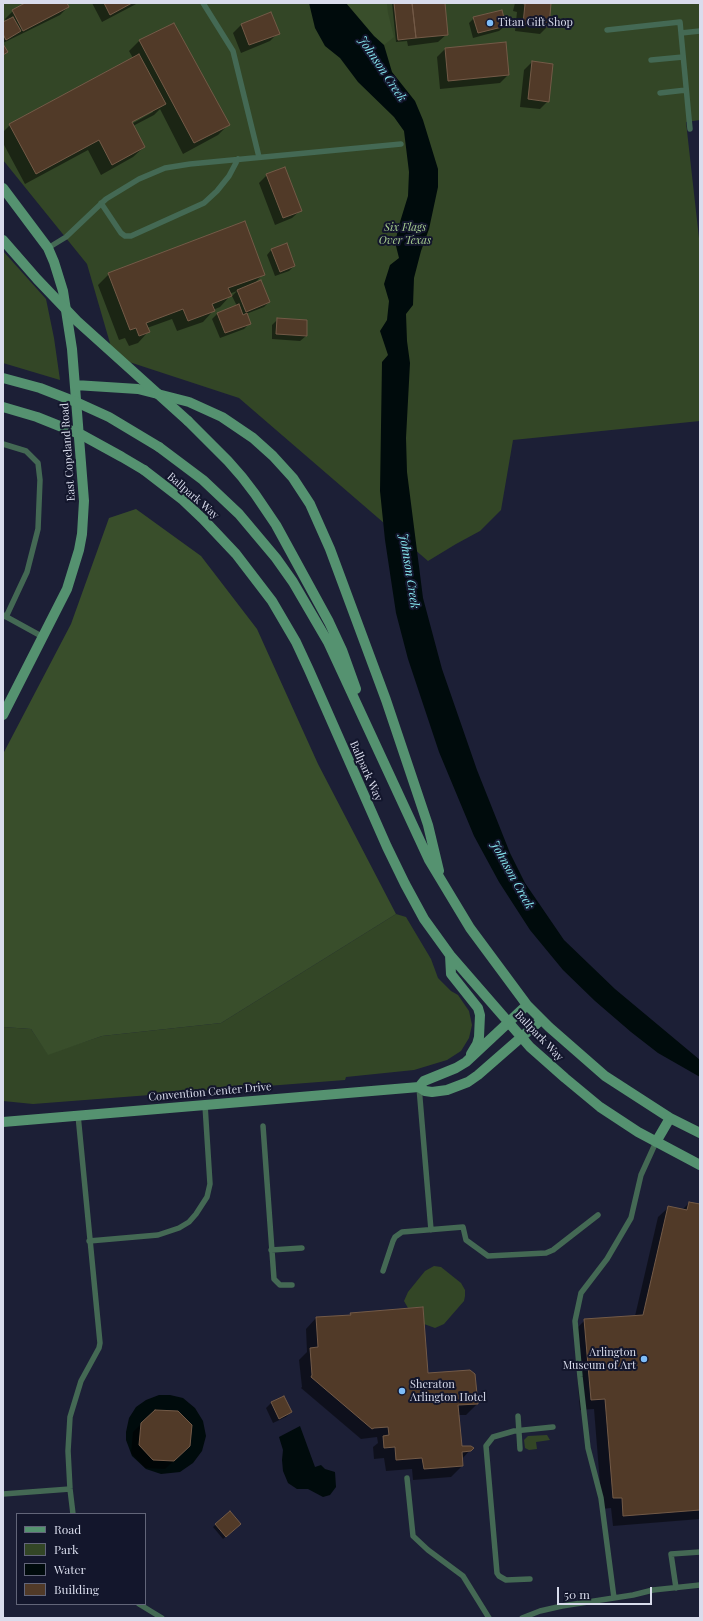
<!DOCTYPE html>
<html>
<head>
<meta charset="utf-8">
<style>
	body { margin:0 }
	#map { position:relative; width:703px; height:1621px; overflow:hidden; background:#1c1f36; font-family:"Playfair Display",serif }
	canvas { display:block }
	.frame { position:absolute; inset:0; border:4px solid #d9dcec; pointer-events:none }
	.legend { position:absolute; left:16px; top:1513px; width:130px; height:92px; box-sizing:border-box; background:#13162c; border:1px solid #626579; margin:0; padding:5px 7px; list-style:none; font-size:12px; color:#d9dcec }
	.legend li { display:flex; align-items:center; gap:8px; height:20px }
	.legend b { width:20px; border:1px solid #626579 }
	.scale { position:absolute; left:557px; top:1587px; width:95px; height:18px; box-sizing:border-box; border:2px solid #d9dcec; border-top:0; padding-left:5px; font-size:12px; line-height:14px; white-space:nowrap; color:#d9dcec; -webkit-text-stroke:3px #13162c; paint-order:stroke }
</style>
</head>
<body>
<div id="map">
<canvas width="703" height="1621"></canvas>
<div class="frame"></div>
<ul class="legend">
<li><b style="height:5px;background:#559270"></b>Road</li>
<li><b style="height:11px;background:#334626"></b>Park</li>
<li><b style="height:11px;background:#000b0c"></b>Water</li>
<li><b style="height:11px;background:#513a28"></b>Building</li>
</ul>
<div class="scale">50 m</div>
</div>
<script>
const ctx = document.querySelector('canvas').getContext('2d');
ctx.lineJoin = 'round';
function fillPath(path, color) {
  ctx.fillStyle = color;
  ctx.fill(path, 'evenodd');
}
function poly(rows) {
  const path = new Path2D();
  for (const r of rows) {
    path.moveTo(r[0], r[1]);
    for (let i = 2; i < r.length; i += 2) path.lineTo(r[i], r[i + 1]);
  }
  return path;
}
function strokePath(path, color, width, dash) {
  ctx.strokeStyle = color;
  ctx.lineWidth = width;
  ctx.lineCap = dash ? 'butt' : 'round';
  ctx.setLineDash(dash || []);
  ctx.stroke(path);
}
function label(font, color, halo, rows, align = 'center') {
  ctx.font = font + ' "Playfair Display",serif';
  ctx.lineWidth = 4;
  ctx.setLineDash([]);
  ctx.textBaseline = 'middle';
  ctx.strokeStyle = halo;
  ctx.fillStyle = color;
  for (const [text, x, y, turn = 0] of rows) {
    ctx.save();
    ctx.translate(x, y);
    ctx.rotate((+turn || 0) * Math.PI / 180);
    ctx.textAlign = isNaN(turn) ? turn : align;
    if (halo) ctx.strokeText(text, 0, 0);
    ctx.fillText(text, 0, 0);
    ctx.restore();
  }
}
fillPath(poly([
	[3,3,700,3,700,120,686,122,700,247,700,421,513,440,501,510,480,531,456,544,428,561,239,398,114,357,87,264,3,160],
	[3,251,46,299,54,338,60,380,3,363],
	[396,914,406,917,431,959,438,978,451,991,458,995,469,1011,472,1025,469,1038,461,1051,447,1060,414,1070,346,1077,345,1080,33,1104,3,1101,3,1027,31,1029,48,1054,102,1036,221,1023],
	[434,1266,441,1267,461,1283,465,1290,465,1296,464,1301,444,1324,435,1328,424,1324,423,1307,408,1308,404,1301,408,1292,425,1271],
	[547,1435,550,1440,536,1442,537,1449,529,1450,525,1448,524,1440,528,1436]
]), '#334626');
fillPath(poly([
	[346,3,387,3,388,13,394,37,384,45,374,36],
	[136,509,201,556,257,629,318,764,396,914,221,1023,102,1036,48,1055,31,1029,3,1027,3,754,71,624,109,518]
]), '#394e2b');
fillPath(poly([
	[309,3,346,3,374,36,384,45,392,72,415,101,423,120,438,169,438,187,429,229,421,251,414,278,413,305,406,314,407,341,410,363,406,438,407,472,423,598,442,669,477,770,510,853,525,883,564,940,615,989,700,1060,700,1077,658,1053,631,1032,595,1001,563,970,530,930,499,882,474,836,439,752,408,659,396,613,385,540,380,491,382,362,388,355,380,331,387,320,389,301,384,284,390,265,399,258,395,242,400,222,408,196,409,172,404,131,394,117,358,82,340,58,325,46,315,28],
	[159,1395,170,1395,183,1398,195,1408,203,1421,206,1436,202,1451,193,1463,180,1472,161,1474,146,1469,132,1456,126,1440,126,1432,129,1418,136,1407,146,1400],
	[155,1411,192,1425,190,1446,174,1461,153,1460,139,1445,141,1423],
	[300,1426,315,1467,321,1465,325,1469,335,1472,336,1487,330,1495,323,1497,308,1489,297,1489,288,1483,283,1471,282,1460,283,1450,279,1437]
]), '#000b0c');
fillPath(poly([
	[27,3,66,3,68,7,60,15,3,43,3,23,6,21,5,19,13,11],
	[92,3,138,3,102,22],
	[392,3,444,3,447,34,438,42,408,46,407,41,396,42],
	[515,3,550,3,548,26,540,34,515,31,517,12,513,11],
	[474,18,505,26,499,31,473,38,469,23],
	[241,25,278,33,270,41,241,53,233,33],
	[140,40,228,125,218,135,183,154,160,109,154,115,133,126,144,147,133,157,101,175,88,150,25,184,3,143,3,132,10,125,133,58,129,51],
	[153,110,153,112,128,126,127,124],
	[445,49,508,75,500,83,440,89,437,57],
	[532,62,548,101,540,109,520,107,524,70],
	[267,175,301,210,292,218,275,225,259,183],
	[272,249,294,266,289,271,275,276,267,255],
	[109,274,263,274,254,284,269,302,264,307,246,314,250,323,244,329,220,338,212,319,217,314,237,306,232,296,237,291,229,294,230,296,220,307,213,310,213,311,203,322,177,331,172,319,147,328,148,332,138,343,129,346,125,338,119,340,98,285],
	[278,319,306,336,300,341,272,339,272,325],
	[689,1203,700,1205,700,1519,613,1526,611,1508,602,1509,594,1409,580,1410,574,1331,585,1320,635,1316,658,1217,669,1207,682,1210],
	[351,1314,427,1374,477,1404,466,1415,458,1415,461,1447,472,1448,462,1459,462,1466,451,1477,413,1480,412,1469,386,1471,384,1458,374,1459,373,1447,378,1443,377,1437,361,1439,301,1388,302,1387,299,1360,307,1352,306,1329,316,1318,349,1316],
	[271,1403,291,1412,286,1417,273,1423,266,1408],
	[141,1424,181,1454,165,1469,145,1468,131,1453,133,1432],
	[230,1512,240,1524,223,1539,213,1527]
]), '#0007');
const building = poly([
	[25,3,67,3,69,7,23,31,12,10,25,3],
	[104,3,132,3,110,15,104,3],
	[394,3,412,3,416,38,398,40,394,3],
	[412,3,445,3,448,35,416,38,412,3],
	[520,3,551,3,549,27,523,24,525,4,520,3],
	[502,10,506,26,478,33,473,17,502,10],
	[271,12,280,34,249,45,241,24,271,12],
	[13,17,21,31,6,40,3,34,3,22,13,17],
	[174,23,230,125,194,143,139,40,174,23],
	[506,42,509,75,448,81,445,48,506,42],
	[3,44,8,52,3,55,3,44],
	[139,54,166,104,132,122,145,147,112,165,99,140,36,174,9,124,139,54],
	[532,61,553,64,549,102,528,99,532,61],
	[285,167,302,211,283,218,266,174,285,167],
	[245,221,265,275,228,288,232,296,212,304,215,311,188,321,183,309,146,323,150,332,139,336,136,328,130,330,108,273,245,221],
	[287,243,295,266,280,272,271,249,287,243],
	[261,280,270,302,246,312,237,290,261,280],
	[239,304,243,315,247,313,251,324,225,333,217,313,239,304],
	[277,318,307,320,307,336,276,334,277,318],
	[689,1202,700,1204,700,1510,623,1516,622,1498,613,1498,605,1399,591,1400,584,1319,643,1315,668,1206,687,1210,689,1202],
	[423,1307,428,1373,470,1370,475,1374,478,1404,458,1405,462,1446,471,1446,474,1448,471,1451,462,1452,463,1466,424,1469,422,1458,396,1460,395,1447,384,1448,383,1436,389,1435,388,1427,374,1428,372,1429,311,1377,312,1375,310,1348,318,1347,316,1317,351,1315,350,1313,423,1307],
	[284,1396,292,1412,279,1419,271,1402,284,1396],
	[155,1410,178,1411,192,1425,190,1446,174,1461,153,1460,139,1445,141,1423,155,1410],
	[230,1511,241,1524,226,1537,215,1524,230,1511]
]);
fillPath(building, '#513a28');
strokePath(building, '#735a47', 1);
strokePath(poly([
	[203,3,233,51,259,157],
	[607,30,680,22,681,33],
	[651,60,683,57],
	[660,93,686,90],
	[690,129,681,33,700,31],
	[101,203,121,233,125,236,131,236,204,203,217,191,229,176,238,159],
	[48,248,66,237,106,199,139,179,165,168,190,164,401,144],
	[3,444,26,451,38,463,40,480,38,529,27,572,6,617],
	[3,615,43,637],
	[419,1087,431,1230],
	[263,1126,274,1279,280,1285,292,1285],
	[89,1241,158,1235,179,1228,189,1222,196,1214,207,1197,210,1184,205,1105],
	[271,1250,302,1248],
	[383,1271,393,1241,395,1237,402,1232,463,1227,466,1240,488,1256,546,1253,553,1250,598,1215],
	[518,1416,520,1449],
	[407,1478,413,1536,428,1550,463,1576,489,1618],
	[3,1494,70,1489],
	[73,1514,70,1489,68,1451,70,1417,81,1381,99,1348,100,1343,78,1115],
	[530,1579,506,1580,499,1576,497,1573,486,1446,493,1437,514,1431,553,1427],
	[676,1588,671,1554,700,1552],
	[614,1598,601,1498,588,1448,580,1377,575,1321,581,1293,607,1259,631,1218,641,1175,656,1142],
	[139,1604,162,1618],
	[522,1618,540,1611,562,1606,633,1595,653,1590,700,1585]
]), '#446954', 5.5);
strokePath(poly([
	[3,188,48,248,54,262,63,291,72,349,84,501,82,534,79,550,67,589,3,715],
	[75,385,138,389,189,402,222,417,253,438,273,456,293,478,310,504,330,549,386,700,428,825,439,871],
	[188,421,228,461,242,477,255,494,276,525,329,622,342,650,356,689],
	[159,447,203,480,239,514,276,558,293,582,328,642,429,860,470,928,527,1005,549,1027,605,1076,670,1118,700,1133],
	[144,470,183,500,203,519,236,554,272,601,296,642,309,670,387,847,405,884,424,919,450,955,530,1047,565,1078,600,1107,638,1132,700,1165],
	[450,955,451,974,478,1008,480,1015,479,1037,477,1044,471,1054],
	[419,1087,424,1081,456,1068,466,1062,527,1005],
	[3,1122,419,1087,425,1091,432,1092,447,1090,468,1082,478,1075,541,1020],
	[656,1142,670,1118]
]), '#559270', 10);
strokePath(poly([
	[3,240,37,279,77,321,188,421],
	[3,378,40,388,76,402,109,417,159,447],
	[3,407,37,417,82,435,122,457,144,470]
]), '#559270', 10);
for (const [x, y, r, color] of [
	[490,23,4,"#7ebdf9"],
	[644,1359,4,"#7ebdf9"],
	[402,1391,4,"#7ebdf9"]
]) {
  const dot = new Path2D();
  dot.arc(x, y, r, 0, 2 * Math.PI);
  ctx.fillStyle = color;
  ctx.fill(dot);
  strokePath(dot, '#13162c', 1.5);
}
label('11px', '#d9dcec', '#13162c', [
	["Titan Gift Shop",498,23],
	["Arlington",636,1353,"right"],
	["Museum of Art",636,1366,"right"],
	["Sheraton",410,1385],
	["Arlington Hotel",410,1398]
], 'left');
label('italic 11px', '#a6cc8f', '#13162c', [
	["Six Flags",405,228],
	["Over Texas",405,241]
]);
label('11px', '#d9dcec', '#13162c', [
	["East Copeland Road",68,452,-94],
	["Ballpark Way",193,496,41],
	["Ballpark Way",366,771,66],
	["Ballpark Way",539,1036,46],
	["Convention Center Drive",210,1092,-5]
]);
label('italic 12px', '#87e8f1', '#13162c', [
	["Johnson Creek",382,69,56],
	["Johnson Creek",409,571,81],
	["Johnson Creek",512,875,61]
]);
</script>
</body>
</html>
